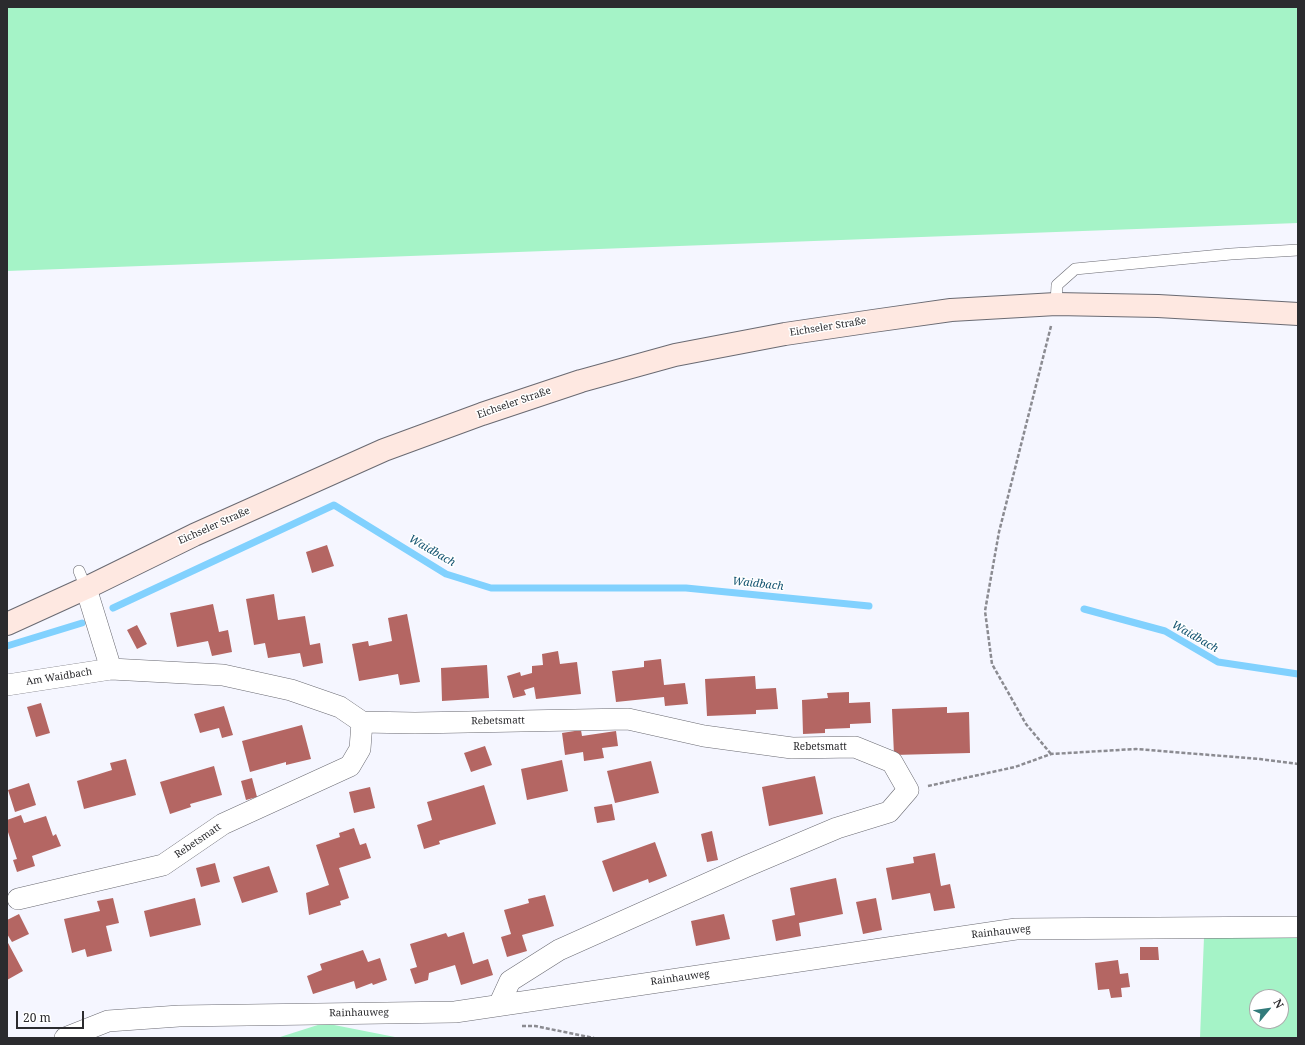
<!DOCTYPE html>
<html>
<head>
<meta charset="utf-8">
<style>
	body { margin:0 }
	#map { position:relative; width:1305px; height:1045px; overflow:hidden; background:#f5f6ff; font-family:"Noto Serif",serif }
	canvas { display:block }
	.frame { position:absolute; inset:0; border:8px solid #2b2b2e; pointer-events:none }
	.north { position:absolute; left:1249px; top:989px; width:40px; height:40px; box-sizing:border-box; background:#fff; border:1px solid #aaaaab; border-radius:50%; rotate:61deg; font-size:11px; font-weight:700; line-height:16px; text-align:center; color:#2b2b2e }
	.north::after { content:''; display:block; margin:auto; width:14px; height:18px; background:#327b7b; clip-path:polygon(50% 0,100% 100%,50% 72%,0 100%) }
	.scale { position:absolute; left:16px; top:1011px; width:68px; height:18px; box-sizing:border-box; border:2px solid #2b2b2e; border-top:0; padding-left:5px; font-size:12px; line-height:14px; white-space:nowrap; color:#2b2b2e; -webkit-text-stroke:3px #fff; paint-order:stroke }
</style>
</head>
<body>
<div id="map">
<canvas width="1305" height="1045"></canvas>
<div class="frame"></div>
<div class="north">N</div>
<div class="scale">20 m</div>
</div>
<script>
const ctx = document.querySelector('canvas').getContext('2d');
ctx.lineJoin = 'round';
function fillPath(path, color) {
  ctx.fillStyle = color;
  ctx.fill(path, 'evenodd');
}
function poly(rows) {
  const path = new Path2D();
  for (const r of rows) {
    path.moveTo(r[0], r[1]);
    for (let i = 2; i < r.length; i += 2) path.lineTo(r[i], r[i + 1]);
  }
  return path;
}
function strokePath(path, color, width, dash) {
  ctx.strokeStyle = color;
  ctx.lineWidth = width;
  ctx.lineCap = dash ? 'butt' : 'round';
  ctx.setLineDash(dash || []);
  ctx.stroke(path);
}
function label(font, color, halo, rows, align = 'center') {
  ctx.font = font + ' "Noto Serif",serif';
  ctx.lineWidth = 3;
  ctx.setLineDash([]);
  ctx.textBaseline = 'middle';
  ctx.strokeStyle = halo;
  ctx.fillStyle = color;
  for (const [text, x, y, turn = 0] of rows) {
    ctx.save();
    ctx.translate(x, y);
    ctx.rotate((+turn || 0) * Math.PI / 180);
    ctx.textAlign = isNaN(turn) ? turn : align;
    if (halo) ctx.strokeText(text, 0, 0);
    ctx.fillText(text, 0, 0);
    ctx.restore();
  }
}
fillPath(poly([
	[7,7,1298,7,1298,223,7,271],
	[1298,935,1298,1038,1200,1038,1204,937],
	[1257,997,1281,997,1281,1021,1257,1021],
	[324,1023,400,1038,277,1038]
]), '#a5f3c7');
strokePath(poly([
	[113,608,334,505,446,574,491,588,686,588,869,606],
	[1084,609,1165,631,1218,662,1298,674],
	[7,646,82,623]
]), '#81d1fe', 7);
fillPath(poly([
	[327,545,334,566,312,573,306,552],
	[274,594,278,620,305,616,310,645,320,643,323,663,303,667,300,653,268,658,265,643,254,645,246,599],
	[213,604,219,632,228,630,232,652,212,656,208,641,177,647,170,613],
	[407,614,420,682,400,685,398,674,359,681,352,644,368,641,369,646,392,641,388,618],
	[137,625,147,644,137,649,127,630],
	[558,651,560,664,577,662,581,694,536,699,534,687,524,690,526,695,513,698,507,676,520,672,521,676,532,673,532,666,543,665,542,654],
	[661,659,664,685,685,683,688,704,665,706,664,697,616,702,612,671,644,667,644,661],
	[487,665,489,698,442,701,441,668],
	[755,676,756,689,776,688,778,709,756,710,756,714,707,716,705,679],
	[849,692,849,703,870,702,871,723,850,724,850,728,825,729,825,733,803,734,802,700,828,698,827,693],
	[41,703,50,733,36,737,27,707],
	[224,706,233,735,222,738,219,728,200,733,194,714],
	[947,707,947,713,969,712,970,753,894,755,892,709],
	[302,725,311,759,286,765,286,762,250,772,242,741],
	[581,730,582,736,616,731,618,746,602,748,604,758,584,761,583,752,565,755,562,733],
	[485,746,492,765,471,772,464,753],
	[126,759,136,795,84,809,77,781,112,770,110,763],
	[562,760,568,791,527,800,521,769],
	[651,761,659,793,615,803,607,771],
	[214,766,222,795,190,804,191,807,170,814,160,782],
	[815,776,823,814,769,826,762,787],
	[252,778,257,797,246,800,241,781],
	[29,783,36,805,15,812,8,790],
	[484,785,496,824,439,841,440,844,424,849,417,825,432,820,427,802],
	[370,787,375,808,354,813,349,792],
	[612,804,615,820,597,823,594,807],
	[21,815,24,823,46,816,53,836,56,834,61,846,32,856,35,866,17,872,13,860,17,859,7,829,7,820],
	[354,828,360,845,366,843,371,858,339,868,349,898,340,901,341,905,309,915,306,893,329,885,316,845,340,837,339,833],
	[712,831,718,860,707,862,701,834],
	[655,842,667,876,649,883,648,879,613,892,602,861],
	[935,853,941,886,950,884,955,908,934,911,930,893,892,900,886,868,914,863,913,857],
	[215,863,220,882,201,887,196,868],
	[269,866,278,892,242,903,233,877],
	[836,878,843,914,799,923,801,936,776,941,772,920,795,915,790,888],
	[545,895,554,926,522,935,527,951,507,957,501,937,511,934,504,910,529,903,528,899],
	[113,898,119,923,106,926,112,951,87,957,85,949,72,953,64,919,100,911,97,901],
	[195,898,201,925,150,937,144,911],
	[876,898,882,930,863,934,856,902],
	[19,914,29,934,12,942,7,934,7,920],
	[724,914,730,939,696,946,691,921],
	[464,932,473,964,488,959,493,975,461,985,455,965,429,973,428,980,415,984,410,969,417,967,410,944,446,933,448,937],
	[7,941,23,971,7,980],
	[1140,947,1158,947,1159,960,1140,960],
	[363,950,368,962,380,958,387,980,373,985,372,983,356,989,354,981,313,994,307,976,322,970,320,964],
	[1118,960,1120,974,1128,973,1130,987,1121,988,1122,997,1111,998,1109,989,1098,990,1095,963]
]), '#b46663');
const lane = poly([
	[1056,304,1057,285,1075,269,1231,254,1298,250],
	[79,571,86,588]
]);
const street = poly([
	[86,588,111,669,223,675,291,690,340,707,362,722,415,723,628,719,704,736,792,748,855,747,892,762,908,790,889,812,837,828,747,866,559,950,510,981,499,1005],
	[7,685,111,669],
	[18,899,163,865,223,824,350,766,360,749,362,722],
	[65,1038,108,1021,179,1016,455,1012,1016,929,1298,927]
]);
const secondary = poly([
	[7,624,86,588,194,535,384,450,482,414,581,381,675,355,785,334,873,321,951,310,1056,304,1158,306,1281,313,1298,314]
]);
strokePath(lane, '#6a6a72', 12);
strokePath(street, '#6a6a72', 22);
strokePath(secondary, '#6a6a72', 24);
strokePath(poly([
	[1051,326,999,532,985,611,992,664,1026,724,1051,754],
	[928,786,1015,767,1051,754,1136,749,1260,759,1298,764],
	[522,1026,535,1026,594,1038]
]), '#8b8b91', 2.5, [4, 2]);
strokePath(lane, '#fff', 11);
strokePath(street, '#fff', 21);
strokePath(secondary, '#fee8e1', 22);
label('10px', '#2b2b2e', '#fff', [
	["Eichseler Straße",828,327,-9],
	["Eichseler Straße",514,403,-19],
	["Eichseler Straße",214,526,-24],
	["Am Waidbach",59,677,-9],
	["Rebetsmatt",498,721,-1],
	["Rebetsmatt",820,747],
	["Rebetsmatt",198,841,-34],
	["Rainhauweg",1001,932,-6],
	["Rainhauweg",680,978,-8],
	["Rainhauweg",359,1013,-1]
]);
label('italic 11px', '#145471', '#fff', [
	["Waidbach",432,551,30],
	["Waidbach",758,584,6],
	["Waidbach",1195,637,30]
]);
</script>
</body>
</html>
